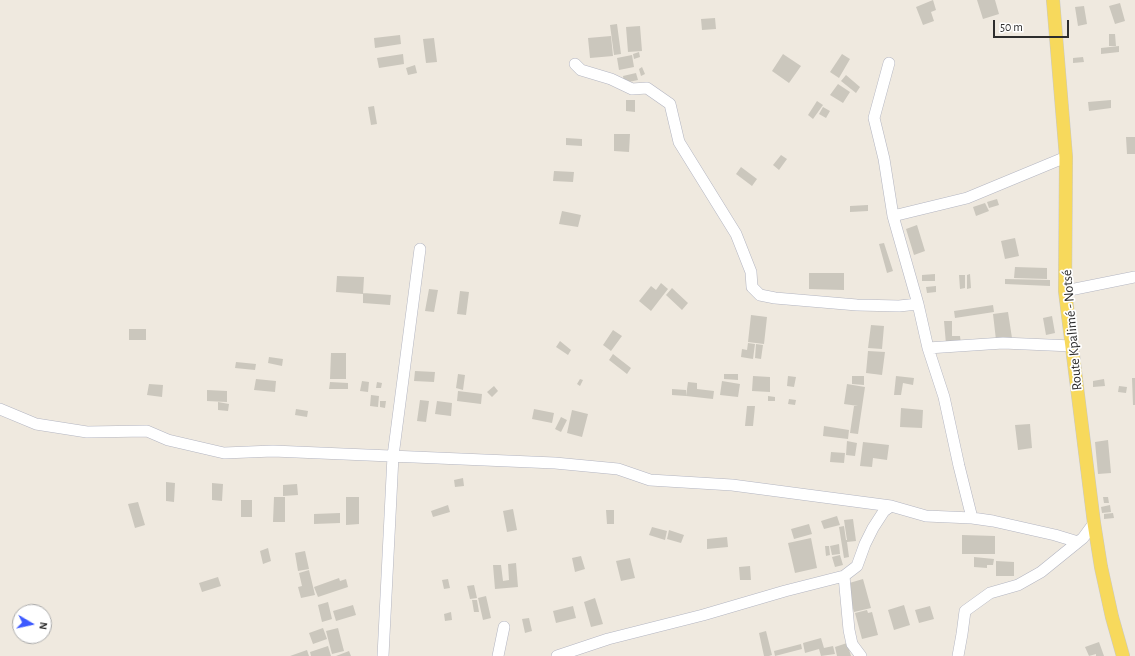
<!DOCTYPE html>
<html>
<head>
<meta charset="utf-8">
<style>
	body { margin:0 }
	#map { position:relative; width:1135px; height:656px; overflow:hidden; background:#efe9df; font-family:"Alegreya Sans",sans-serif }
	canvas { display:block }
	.north { position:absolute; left:12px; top:604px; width:40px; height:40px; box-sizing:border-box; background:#fff; border:1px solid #ababab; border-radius:50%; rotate:99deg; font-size:11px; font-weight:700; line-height:16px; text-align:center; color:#2d2d2d }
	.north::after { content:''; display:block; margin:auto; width:14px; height:18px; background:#3c59ff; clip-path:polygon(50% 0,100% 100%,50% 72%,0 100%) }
	.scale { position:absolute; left:993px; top:20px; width:76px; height:18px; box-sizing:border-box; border:2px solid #2d2d2d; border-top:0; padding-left:5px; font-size:12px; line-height:14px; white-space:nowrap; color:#2d2d2d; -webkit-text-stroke:3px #fff; paint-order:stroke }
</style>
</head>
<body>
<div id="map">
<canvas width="1135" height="656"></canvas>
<div class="north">N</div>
<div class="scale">50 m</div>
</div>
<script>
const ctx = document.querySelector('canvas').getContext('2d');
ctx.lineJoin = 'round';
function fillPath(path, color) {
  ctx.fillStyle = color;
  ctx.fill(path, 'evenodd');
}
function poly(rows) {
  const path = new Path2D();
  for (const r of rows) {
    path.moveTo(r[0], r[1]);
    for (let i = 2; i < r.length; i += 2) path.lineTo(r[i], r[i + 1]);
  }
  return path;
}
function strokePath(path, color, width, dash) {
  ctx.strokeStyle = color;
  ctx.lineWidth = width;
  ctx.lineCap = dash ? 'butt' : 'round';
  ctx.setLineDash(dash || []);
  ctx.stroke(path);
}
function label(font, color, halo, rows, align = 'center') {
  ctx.font = font + ' "Alegreya Sans",sans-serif';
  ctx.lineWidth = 3.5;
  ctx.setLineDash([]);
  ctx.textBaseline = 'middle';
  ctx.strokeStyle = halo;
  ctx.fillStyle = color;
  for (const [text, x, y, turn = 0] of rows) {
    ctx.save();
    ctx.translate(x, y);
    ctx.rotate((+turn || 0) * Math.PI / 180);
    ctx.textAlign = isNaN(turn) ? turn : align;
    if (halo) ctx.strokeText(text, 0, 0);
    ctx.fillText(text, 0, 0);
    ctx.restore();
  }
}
fillPath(poly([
	[933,0,936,10,931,12,934,21,923,25,916,7],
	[977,0,995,0,999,14,983,19],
	[1120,3,1125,21,1115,24,1109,6],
	[1084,6,1087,24,1078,26,1075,7],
	[715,18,716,29,702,30,701,19],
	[617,24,621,54,614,55,610,25],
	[640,26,642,51,628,52,626,27],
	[1109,34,1115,34,1116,46,1109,46],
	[400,35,401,44,375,48,374,38],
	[611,36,613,56,590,58,588,38],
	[434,38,437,62,426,63,423,39],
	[1119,46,1119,52,1101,54,1101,48],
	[639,52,640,57,634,59,633,54],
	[403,54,404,64,379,68,377,58],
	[783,54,801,66,789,83,772,71],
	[842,54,850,59,839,78,830,72],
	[632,55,634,67,619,70,617,58],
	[1083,57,1084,62,1073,63,1073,58],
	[415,65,417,73,408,75,406,68],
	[642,67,645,74,641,76,639,69],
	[636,73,638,80,624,83,623,76],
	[846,75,860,87,856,93,841,81],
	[838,84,850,92,843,103,830,95],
	[626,100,635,100,635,112,626,111],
	[1111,100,1111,108,1089,111,1088,102],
	[817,101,823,105,813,119,808,115],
	[374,106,377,124,371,125,368,107],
	[823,107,830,111,826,118,819,114],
	[614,134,630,134,629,152,614,151],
	[1126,137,1135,137,1135,154,1127,154],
	[566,138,582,139,582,146,566,145],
	[781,155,787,159,779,170,773,165],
	[741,167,757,179,752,186,736,174],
	[554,171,574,172,573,182,553,181],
	[997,199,999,205,989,208,987,202],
	[985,203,989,211,976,216,973,207],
	[868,205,868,211,850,212,850,206],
	[562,211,581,215,578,227,559,224],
	[917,225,925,251,914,255,906,229],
	[1015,238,1019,256,1005,259,1001,241],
	[884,243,893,271,887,273,879,244],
	[1015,267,1047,268,1047,279,1014,278],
	[809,273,844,273,844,290,809,289],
	[935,274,935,281,922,281,922,275],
	[970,274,971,288,967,289,967,275],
	[959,275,965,275,965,288,960,289],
	[337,276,364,277,363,294,336,292],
	[1005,279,1050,280,1050,286,1005,284],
	[661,283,668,289,651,311,639,301,651,286,656,290],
	[936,286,936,292,927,293,926,287],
	[672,288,688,303,682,310,666,295],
	[429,289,438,290,434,312,425,311],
	[460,291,469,292,466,315,457,314],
	[363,293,391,295,390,305,363,303],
	[993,305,994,312,955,318,954,311],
	[1008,312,1012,338,996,340,993,314],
	[751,315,767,317,764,344,748,342],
	[1052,316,1055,333,1046,335,1043,318],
	[944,321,952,321,952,336,960,336,961,344,946,344],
	[871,325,884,326,882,349,868,348],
	[129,329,146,329,146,340,129,340],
	[613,330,622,336,611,351,603,345],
	[560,341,571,350,568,355,556,347],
	[748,343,755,344,753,359,741,357,742,349,747,350],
	[756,344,763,345,761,359,755,358],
	[868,351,885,352,882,375,866,373],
	[331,353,346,353,346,379,330,379],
	[613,354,631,368,627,374,609,360],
	[269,357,283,359,282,366,268,363],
	[236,362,256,364,255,370,235,368],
	[415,371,435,372,434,382,414,381],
	[458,374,465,375,463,390,456,388],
	[724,374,738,374,738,380,724,379],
	[753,376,770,377,770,392,752,391],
	[788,376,796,377,794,387,787,386],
	[852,376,864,376,864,385,852,384],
	[896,376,914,378,913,385,903,383,901,395,894,395],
	[1132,378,1135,378,1135,405,1133,405],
	[256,379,276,381,275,392,254,390],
	[580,379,583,380,580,386,577,384],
	[1104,379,1105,386,1093,387,1093,381],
	[362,381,369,382,368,392,360,391],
	[722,381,740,384,738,397,720,395],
	[330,382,348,383,348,389,329,389],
	[377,382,382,383,381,388,376,388],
	[688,382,697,383,697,389,714,391,713,399,686,396],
	[149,384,163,385,162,397,147,395],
	[847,384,865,387,858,434,850,433,854,406,858,406,844,404],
	[494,386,498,391,492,397,487,392],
	[1119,386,1127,387,1126,393,1118,392],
	[672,389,686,390,686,396,672,395],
	[207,390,227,391,227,402,207,401],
	[458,391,482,394,481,404,457,401],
	[371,395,379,396,378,407,370,406],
	[768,396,775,397,775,401,768,401],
	[789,399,796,400,795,405,788,404],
	[420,400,429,401,426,422,417,421],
	[380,401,386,401,385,408,380,407],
	[437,401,452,403,451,416,435,414],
	[218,402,229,404,228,411,218,410],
	[747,406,755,406,753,426,745,426],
	[901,408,923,410,922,428,900,427],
	[296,409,308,411,307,417,295,415],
	[534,409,554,413,552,423,532,419],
	[572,410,588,414,582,437,567,433],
	[561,417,567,420,561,432,555,429],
	[1030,424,1032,448,1018,450,1015,425],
	[824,426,849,430,848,439,823,436],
	[1108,440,1111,473,1098,474,1095,442],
	[847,441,857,443,855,456,846,455],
	[863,442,889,445,887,460,873,458,872,467,860,466],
	[831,452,845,453,844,463,830,462],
	[463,478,464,486,455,487,454,480],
	[166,482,175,483,174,502,166,501],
	[212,483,223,484,222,501,212,500],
	[297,484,298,495,283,496,283,485],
	[274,497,285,497,285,522,273,522],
	[346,497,359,497,359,524,346,525],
	[1103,497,1108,497,1109,503,1104,503],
	[241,500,252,500,252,517,241,517],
	[138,502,145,525,135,528,128,504],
	[448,505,450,512,433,517,431,511],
	[1110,505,1111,512,1102,513,1101,507],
	[513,509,517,530,507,532,503,511],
	[606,510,614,510,614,524,607,524],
	[340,513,340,523,314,524,314,514],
	[1113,513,1114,518,1104,519,1104,514],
	[837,516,840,525,824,529,821,521],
	[853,519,856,541,847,542,849,557,844,558,839,527,844,526,846,540,847,540,844,520],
	[809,524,812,534,794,539,791,529],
	[652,527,667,531,665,540,649,535],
	[669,530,684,535,681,543,667,539],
	[962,535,995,536,995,554,962,554],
	[727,537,728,547,707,549,707,539],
	[811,538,817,568,795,573,788,543],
	[839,544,840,554,832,555,830,546],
	[825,546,829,546,830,555,826,556],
	[268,548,271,561,263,564,260,551],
	[305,551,309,569,298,571,295,553],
	[840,555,843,565,835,567,832,557],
	[581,556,585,569,575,572,572,558],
	[974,557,994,559,993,565,987,565,987,568,974,567],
	[630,558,635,578,621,581,616,561],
	[996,561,1014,562,1014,576,996,576],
	[516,563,518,587,495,589,493,565,501,565,503,581,509,580,508,564],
	[750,566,751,580,740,580,739,567],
	[309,570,315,595,301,598,298,587,302,586,299,573],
	[218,577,221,586,202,592,199,583],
	[339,578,340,581,346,579,348,587,318,597,314,587],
	[448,579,450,588,444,589,442,580],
	[863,579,871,608,854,612,846,584],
	[474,585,477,598,470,599,467,586],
	[486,596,491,618,483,620,478,598],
	[595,598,603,624,591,627,584,602],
	[472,600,477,600,479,612,474,612],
	[328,602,332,619,322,622,318,605],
	[353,605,356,615,336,621,333,611],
	[904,605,910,625,894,630,888,610],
	[573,606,576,618,556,623,553,611],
	[930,606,934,619,919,623,915,610],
	[867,610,868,613,872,612,878,635,862,639,855,613],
	[451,612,452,620,445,621,444,614],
	[529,618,532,631,525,633,522,619],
	[323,628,327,639,313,644,309,633],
	[338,628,344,651,332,654,326,631],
	[766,631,772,655,769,656,764,656,759,633],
	[821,638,824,648,833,646,835,654,821,656,819,649,805,653,803,643],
	[1099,642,1104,656,1096,656,1096,654,1089,656,1085,647],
	[847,643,851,656,837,656,835,647],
	[801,644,802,649,775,656,774,651],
	[328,646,331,656,311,656,310,652],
	[307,650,309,656,290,656],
	[349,651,351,656,336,656]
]), '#cbc7bd');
const minor = poly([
	[889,63,874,118,884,159,893,216,918,304],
	[575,64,581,70,611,79,632,89,647,88,670,104,679,142,736,234,751,272,752,287,760,295,775,298,857,305,899,306,918,304,928,348,944,397,959,466,972,518],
	[893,216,967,198,1066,157],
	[1065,291,1135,277],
	[928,348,1003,343,1072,346],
	[0,409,36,424,87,432,147,431,168,440,224,453,273,451,555,463,618,469,650,480,732,485,891,506],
	[383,656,393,456,420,249],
	[498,656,504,627],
	[557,656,608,639,703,615,785,591,844,576],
	[861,656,852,644,849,630,844,576,857,566,865,544,873,528,884,511,891,506,926,516,972,518,993,521,1055,535,1078,542,1083,538,1094,523],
	[958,656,962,634,965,611,990,593,1018,585,1041,572,1078,542]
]);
const major = poly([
	[1053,0,1066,157,1065,291,1094,523,1101,567,1112,617,1123,656]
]);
strokePath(minor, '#b3b5c1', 12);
strokePath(major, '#c8c8c8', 14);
strokePath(minor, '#fff', 11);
strokePath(major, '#f7d95c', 13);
label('14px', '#2d2d2d', '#fff', [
	["Route Kpalimé - Notsé",1072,330,-95]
]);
</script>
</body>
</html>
